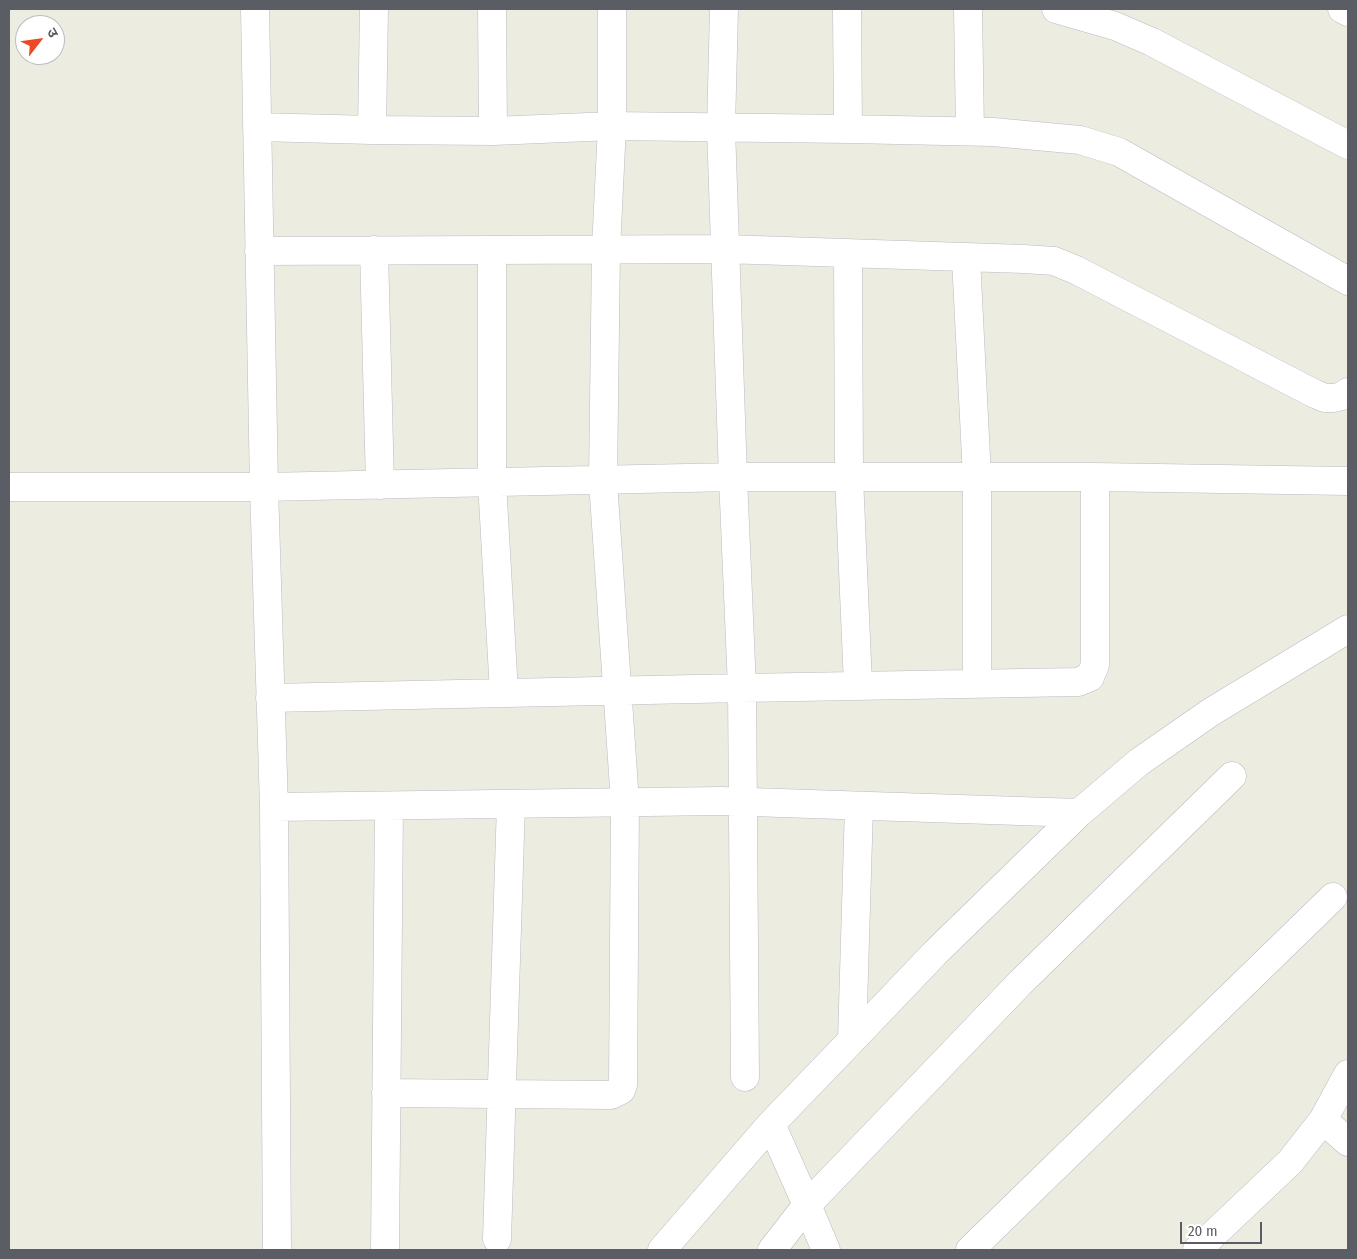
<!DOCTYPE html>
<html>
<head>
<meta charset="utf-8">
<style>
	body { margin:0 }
	#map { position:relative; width:1357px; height:1259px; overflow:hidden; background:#edece1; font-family:"Fira Sans Condensed","Noto Sans Devanagari",sans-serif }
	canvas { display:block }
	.frame { position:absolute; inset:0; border:10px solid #5a5d63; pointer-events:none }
	.north { position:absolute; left:15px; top:15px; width:50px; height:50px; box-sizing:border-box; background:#fff; border:1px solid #bdbec1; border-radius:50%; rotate:60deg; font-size:14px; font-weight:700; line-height:20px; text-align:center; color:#5a5d63 }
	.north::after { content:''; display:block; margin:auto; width:18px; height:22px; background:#ee4927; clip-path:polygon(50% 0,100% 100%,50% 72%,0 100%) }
	.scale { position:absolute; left:1180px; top:1222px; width:82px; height:22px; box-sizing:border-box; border:2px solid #5a5d63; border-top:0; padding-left:6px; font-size:15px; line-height:18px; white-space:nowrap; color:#5a5d63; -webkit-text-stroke:4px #fff; paint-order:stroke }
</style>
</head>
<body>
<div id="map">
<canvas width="1357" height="1259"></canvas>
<div class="frame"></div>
<div class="north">उ</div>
<div class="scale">20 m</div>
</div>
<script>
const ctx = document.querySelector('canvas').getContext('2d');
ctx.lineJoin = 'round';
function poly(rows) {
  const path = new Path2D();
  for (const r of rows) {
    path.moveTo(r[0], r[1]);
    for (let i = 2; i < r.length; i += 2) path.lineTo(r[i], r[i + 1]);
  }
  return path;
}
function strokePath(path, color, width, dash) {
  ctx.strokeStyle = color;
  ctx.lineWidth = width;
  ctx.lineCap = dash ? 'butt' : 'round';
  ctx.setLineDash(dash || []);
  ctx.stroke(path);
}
const minor = poly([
	[255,9,264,487,274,807,277,1250],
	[492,9,493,131],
	[724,9,721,128,733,477,742,688,745,1077],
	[847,9,848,129],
	[968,9,970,131],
	[1056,9,1115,26,1152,42,1348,145],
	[1342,9,1348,12],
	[257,127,372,130,493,131,612,126,848,129,993,132,1080,140,1119,152,1348,281],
	[372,130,374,9],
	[374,250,380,485],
	[492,250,492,482,504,693],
	[259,251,725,249,1024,259,1054,261,1076,270,1315,394,1325,398,1334,398,1342,396,1348,392],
	[848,254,849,477,858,685],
	[966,258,977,477,977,683],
	[9,487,264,487,733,477,1095,477,1348,481],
	[270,698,742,688,1078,682,1090,677,1095,665,1095,477],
	[274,807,721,801,1079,813],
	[852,1040,859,806],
	[386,1093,611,1095,621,1090,623,1085,625,803,603,481,606,249,612,126,612,9],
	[1323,1120,1348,1142],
	[771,1124,807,1205,826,1250],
	[497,1239,511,804],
	[385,1250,389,806],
	[662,1250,771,1124,852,1040,936,952,1079,813,1139,762,1211,712,1348,629],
	[772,1250,807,1205,1021,982,1232,776],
	[970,1250,1333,897],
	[1197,1250,1290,1162,1323,1120,1348,1074]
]);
strokePath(minor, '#b9bbc1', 29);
strokePath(minor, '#fff', 28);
</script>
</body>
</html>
